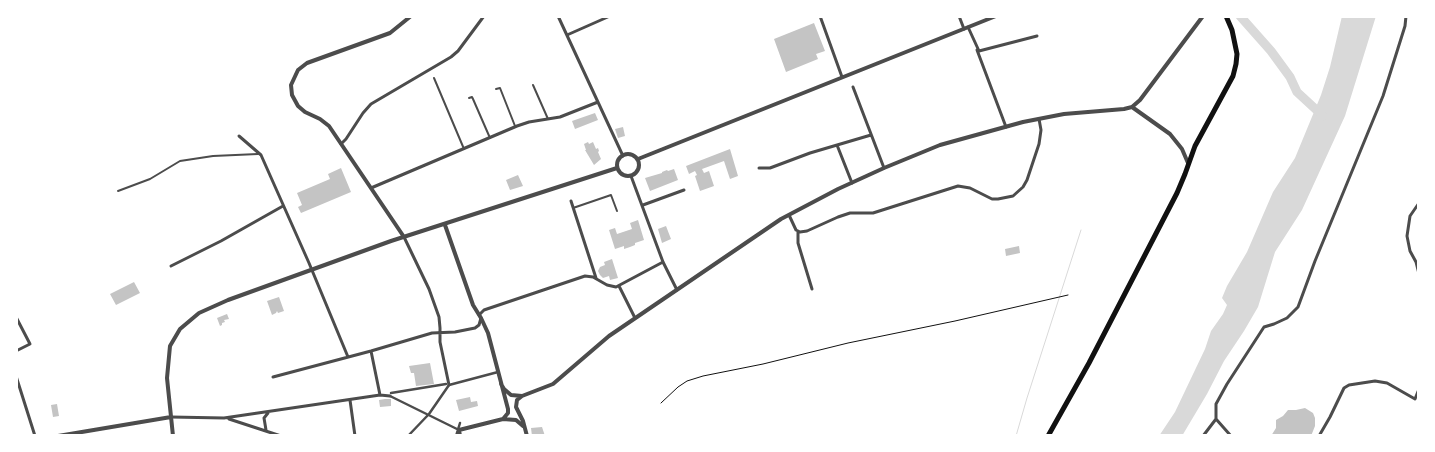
<!DOCTYPE html>
<html>
<head>
<meta charset="utf-8">
<style>
	body { margin:0 }
	#map { position:relative; width:1435px; height:452px; overflow:hidden; background:#fff; font-family:"DejaVu Sans",sans-serif }
	canvas { display:block }
	.frame { position:absolute; inset:0; border:18px solid #fff; pointer-events:none }
</style>
</head>
<body>
<div id="map">
<canvas width="1435" height="452"></canvas>
<div class="frame"></div>
</div>
<script>
const ctx = document.querySelector('canvas').getContext('2d');
ctx.lineJoin = 'round';
function fillPath(path, color) {
  ctx.fillStyle = color;
  ctx.fill(path, 'evenodd');
}
function poly(rows) {
  const path = new Path2D();
  for (const r of rows) {
    if (r.length === 3) {
      path.moveTo(r[0] + r[2], r[1]);
      path.arc(r[0], r[1], r[2], 0, 2 * Math.PI);
      continue;
    }
    path.moveTo(r[0], r[1]);
    for (let i = 2; i < r.length; i += 2) path.lineTo(r[i], r[i + 1]);
  }
  return path;
}
function strokePath(path, color, width, dash) {
  ctx.strokeStyle = color;
  ctx.lineWidth = width;
  ctx.lineCap = dash ? 'butt' : 'round';
  ctx.setLineDash(dash || []);
  ctx.stroke(path);
}
fillPath(poly([
	[1342,16,1376,16,1345,116,1302,210,1275,252,1258,307,1244,331,1224,361,1207,394,1182,436,1159,436,1175,412,1205,349,1211,331,1223,314,1227,305,1222,298,1227,286,1247,252,1273,192,1295,158,1321,95,1330,67]
]), '#d9d9d9');
strokePath(poly([
	[1016,436,1027,398,1081,230]
]), '#d9d9d9', 1);
strokePath(poly([
	[1240,16,1271,51,1290,77,1297,92,1323,116]
]), '#d9d9d9', 9);
fillPath(poly([
	[814,23,825,51,816,54,818,59,786,72,774,39],
	[595,113,598,120,575,129,572,121],
	[623,127,625,136,618,138,615,129],
	[588,142,589,144,593,142,596,149,598,148,599,151,598,152,601,159,594,165,585,150,586,150,584,144],
	[730,149,738,176,730,179,724,161,702,169,704,173,709,171,714,186,700,191,695,176,697,175,695,171,689,174,686,166],
	[341,168,351,192,301,213,298,207,302,205,297,193,330,179,328,174],
	[674,169,678,180,650,191,645,178,662,173,662,172,667,170,668,171],
	[518,175,523,186,510,190,506,180],
	[638,220,644,240,635,243,635,245,630,247,624,249,624,246,615,249,609,230,615,228,617,234,632,229,630,223],
	[666,226,671,239,662,243,658,229],
	[1019,246,1020,253,1006,256,1005,249],
	[612,259,618,278,610,280,609,276,603,278,600,275,598,271,600,267,605,265,604,262],
	[134,282,140,293,116,305,110,294],
	[279,297,284,311,278,313,277,311,276,313,272,315,267,301],
	[227,314,229,319,224,320,225,322,222,323,222,325,220,326,217,318],
	[430,363,434,384,416,386,414,373,411,373,409,366],
	[470,397,471,402,477,401,478,406,459,411,456,400],
	[385,399,391,399,391,406,380,407,379,400],
	[57,404,59,416,53,417,51,405],
	[1305,408,1313,413,1315,418,1315,426,1311,436,1271,436,1276,428,1276,420,1283,416,1288,410,1296,410],
	[542,427,545,436,532,436,531,428]
]), '#c4c4c4');
strokePath(poly([
	[661,403,678,387,687,381,703,376,763,364,848,343,955,321,1068,295]
]), '#111', 1);
strokePath(poly([
	[434,78,464,149],
	[533,85,548,119],
	[496,89,500,88,515,126],
	[469,98,472,97,473,99,490,138],
	[118,191,150,179,180,161,213,156,258,154],
	[573,208,611,195,617,211]
]), '#4c4c4c', 2);
strokePath(poly([
	[391,393,446,384],
	[390,396,459,430],
	[408,436,429,414,449,385,498,372],
	[456,436,460,423]
]), '#4c4c4c', 2.5);
strokePath(poly([
	[558,16,623,156],
	[820,16,842,77],
	[959,16,964,29],
	[968,27,979,51,1037,36],
	[567,35,610,16],
	[977,50,1006,127],
	[853,87,884,168],
	[239,136,261,155,309,263,348,357],
	[341,144,346,139,363,113,371,104,451,57,458,51,484,16],
	[837,145,852,183],
	[759,168,770,168,810,153,871,135],
	[631,176,663,262,677,290],
	[371,188,517,126,529,122,560,117,598,102],
	[571,201,596,278],
	[1419,203,1410,216,1407,236,1410,251,1416,262,1419,274],
	[643,205,684,190],
	[789,215,796,230,800,232,807,231,838,217,850,213,873,213,958,186,970,188,992,199,998,199,1013,196,1023,187,1027,180,1039,144,1041,130,1039,119],
	[798,232,798,243,812,289],
	[404,237,429,289,439,317,440,328,440,342,449,385],
	[171,266,221,241,283,206],
	[619,286,635,318],
	[479,315,484,310,585,276,593,277,607,285,616,287,663,262],
	[16,317,30,344,16,351],
	[371,351,380,395],
	[16,376,35,436],
	[273,377,371,351,432,333,455,332,475,328,479,325,481,318],
	[350,400,355,436],
	[171,417,224,418,380,395,390,396],
	[229,419,281,436],
	[1216,419,1231,436],
	[266,430,264,418,268,413],
	[1203,436,1216,419,1216,404,1227,384,1264,327,1274,324,1287,318,1298,307,1315,261,1383,96,1405,26,1406,16],
	[1319,436,1330,417,1344,388,1349,385,1375,381,1387,383,1415,399,1419,389]
]), '#4c4c4c', 3);
strokePath(poly([
	[1132,107,1170,134,1182,149,1188,163],
	[628,165,11],
	[638,159,996,16],
	[445,225,473,305,481,318,488,333,508,409,508,413,503,419],
	[404,237,329,126,320,119,305,112,298,106,292,95,291,85,298,70,307,63,390,33,411,16],
	[501,384,504,389,511,395,522,396,553,384,609,336,781,219,838,189,884,168,940,145,1023,122,1064,114,1124,109,1132,107,1140,100,1203,16],
	[522,396,517,400,516,407,523,421,527,436],
	[58,436,171,417],
	[173,436,167,378,170,346,180,329,199,313,228,300,391,241,617,168],
	[460,436,459,430,503,419,516,420,523,426]
]), '#4c4c4c', 4);
strokePath(poly([
	[1048,436,1089,363,1177,193,1185,174,1195,146,1233,76,1236,64,1237,54,1232,30,1226,16]
]), '#111', 5);
</script>
</body>
</html>
